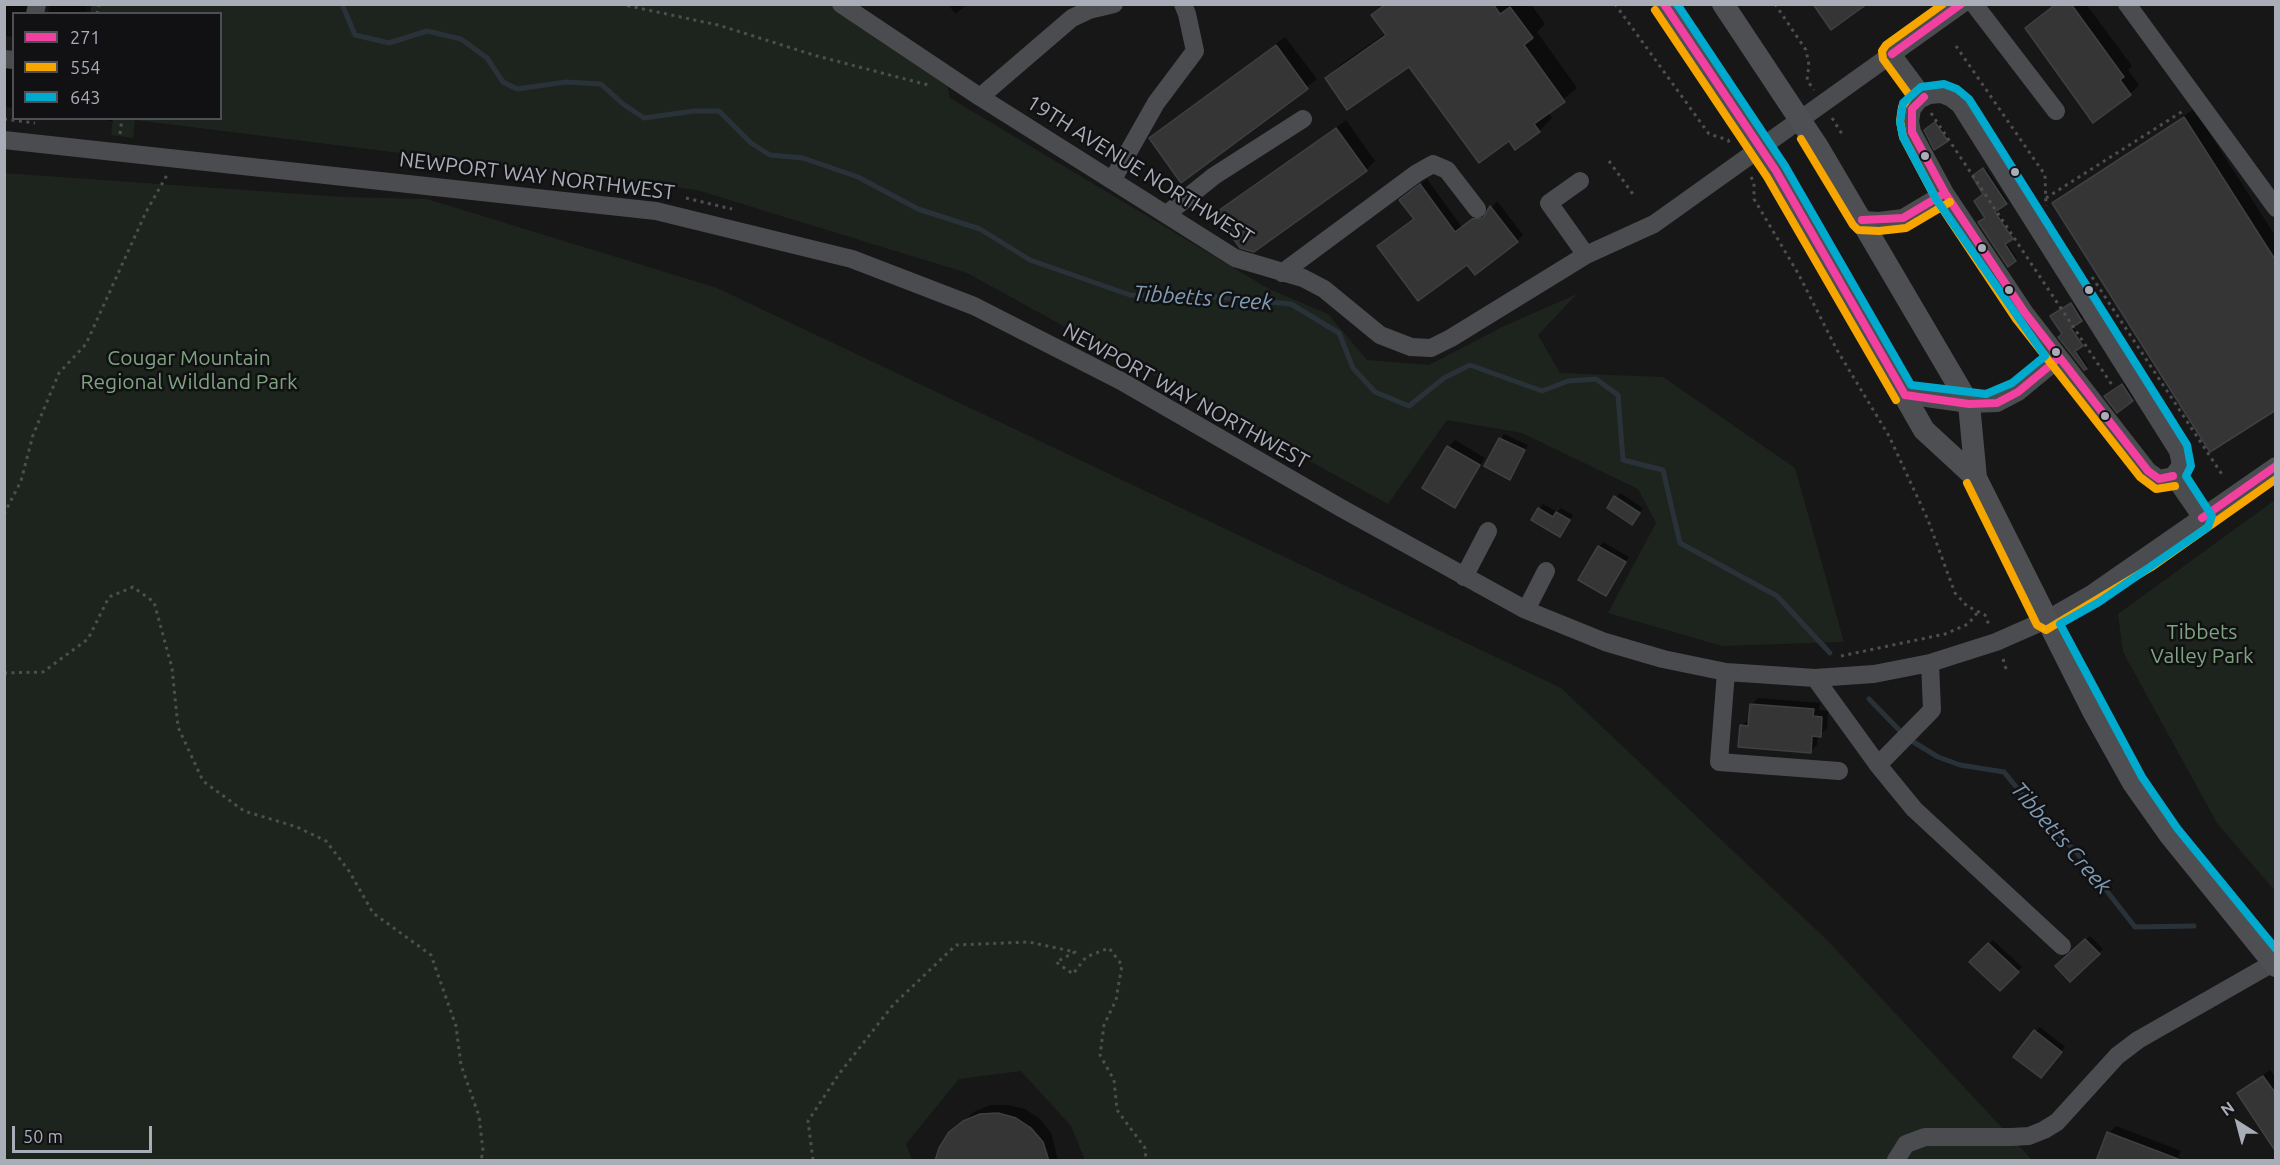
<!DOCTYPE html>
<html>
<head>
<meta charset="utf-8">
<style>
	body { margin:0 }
	#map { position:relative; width:2280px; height:1165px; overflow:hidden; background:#171717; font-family:Ubuntu,sans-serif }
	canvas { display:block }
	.frame { position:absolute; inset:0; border:6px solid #a8adb8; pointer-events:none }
	.legend { position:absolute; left:12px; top:12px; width:210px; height:108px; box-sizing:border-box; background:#111113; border:2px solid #4d4f55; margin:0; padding:8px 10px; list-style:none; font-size:18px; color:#a8adb8 }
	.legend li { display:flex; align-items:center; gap:12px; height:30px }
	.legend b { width:30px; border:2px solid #4d4f55 }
	.north { position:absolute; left:2208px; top:1093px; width:60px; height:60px; -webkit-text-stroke:4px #111113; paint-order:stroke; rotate:324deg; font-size:16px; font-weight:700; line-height:24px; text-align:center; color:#a8adb8 }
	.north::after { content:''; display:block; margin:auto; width:21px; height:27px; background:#a8adb8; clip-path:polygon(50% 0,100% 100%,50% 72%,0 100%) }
	.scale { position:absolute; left:12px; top:1126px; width:140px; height:27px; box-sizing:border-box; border:3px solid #a8adb8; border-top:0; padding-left:8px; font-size:18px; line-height:21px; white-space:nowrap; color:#a8adb8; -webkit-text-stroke:4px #111113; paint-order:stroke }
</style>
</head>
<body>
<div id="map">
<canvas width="2280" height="1165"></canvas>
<div class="frame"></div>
<ul class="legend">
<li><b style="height:8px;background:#f240a1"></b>271</li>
<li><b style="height:8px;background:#f7a600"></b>554</li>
<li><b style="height:8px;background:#00a9ce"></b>643</li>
</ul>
<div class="north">N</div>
<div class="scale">50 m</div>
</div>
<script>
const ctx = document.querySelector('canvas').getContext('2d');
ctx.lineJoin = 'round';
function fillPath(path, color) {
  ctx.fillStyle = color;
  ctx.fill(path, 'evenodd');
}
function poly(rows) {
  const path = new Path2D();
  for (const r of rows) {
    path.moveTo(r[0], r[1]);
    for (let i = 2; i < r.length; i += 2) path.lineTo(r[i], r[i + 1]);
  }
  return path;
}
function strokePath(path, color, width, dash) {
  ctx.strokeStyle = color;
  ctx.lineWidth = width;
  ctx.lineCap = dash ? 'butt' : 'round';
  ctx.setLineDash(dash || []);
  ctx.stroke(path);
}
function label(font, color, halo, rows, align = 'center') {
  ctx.font = font + ' Ubuntu,sans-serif';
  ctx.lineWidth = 5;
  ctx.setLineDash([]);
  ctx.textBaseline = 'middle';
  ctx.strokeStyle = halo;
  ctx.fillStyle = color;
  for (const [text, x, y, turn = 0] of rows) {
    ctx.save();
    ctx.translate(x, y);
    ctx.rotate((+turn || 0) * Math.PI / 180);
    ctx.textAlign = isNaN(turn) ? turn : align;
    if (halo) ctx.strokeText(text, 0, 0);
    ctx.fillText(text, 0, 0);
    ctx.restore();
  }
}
fillPath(poly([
	[87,4,841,5,945,74,950,98,1269,289,1328,314,1367,360,1429,365,1504,326,1577,294,1538,335,1560,373,1663,377,1795,468,1844,642,1722,646,1608,613,1656,523,1638,489,1522,433,1447,420,1388,504,967,273,697,190,135,120,133,138,111,135,113,119,220,118,220,14,85,14],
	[4,173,343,197,427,199,717,288,1561,688,1828,941,2032,1160,1085,1160,1071,1126,1021,1071,959,1079,906,1144,912,1160,5,1160],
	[2275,500,2275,891,2217,823,2123,652,2118,614]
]), '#1d241e');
fillPath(poly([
	[4,4,32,4,33,14,14,14,14,37,4,36],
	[49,4,92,4,90,14,48,14],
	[948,4,968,4,955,14],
	[1384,4,1531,4,1545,24,1537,32,1577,88,1548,112,1552,118,1539,131,1509,139,1409,65,1327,78,1340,65,1386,33,1373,16],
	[2055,4,2086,4,2132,66,2128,70,2139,85,2130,94,2027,28],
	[1285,37,1317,79,1182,181,1151,138],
	[4,61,14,63,14,108,4,107],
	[2194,109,2276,237,2276,409,2053,204,2063,195],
	[93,118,114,118,112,121],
	[1346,120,1375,161,1366,170,1217,214],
	[1938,122,1948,138,1947,140,1927,129],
	[1986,168,2008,201,1996,210,2013,236,2006,242,2017,258,2008,265,1987,218,1985,194,1975,175],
	[1427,179,1462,227,1480,213,1488,213,1497,201,1523,235,1517,241,1468,263,1415,218,1407,194],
	[2073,303,2083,318,2072,326,2083,343,2076,349,2088,366,2086,368,2054,315],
	[2124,383,2134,399,2133,400,2107,395],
	[1504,434,1528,445,1509,478,1486,465],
	[1455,440,1485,458,1454,506,1448,447],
	[1620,493,1643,508,1636,518,1609,507],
	[1543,504,1557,512,1561,508,1573,515,1560,535,1533,520],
	[1603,542,1629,557,1605,594,1599,547],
	[1758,698,1820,703,1819,710,1828,711,1827,729,1818,735,1817,745,1810,751,1741,726,1750,719,1751,705],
	[2090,936,2103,949,2070,980,2058,966],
	[1993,940,2022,967,2000,989,1971,962],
	[2040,1027,2065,1047,2045,1072,2015,1057],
	[2270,1070,2276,1078,2275,1149,2239,1093],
	[990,1105,1008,1105,1025,1109,1040,1119,1051,1133,1058,1160,937,1160,950,1133,974,1112],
	[2116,1126,2181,1151,2177,1160,2109,1133]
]), '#0007');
strokePath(poly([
	[342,4,355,35,389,43,427,31,461,39,487,58,503,82,517,89,566,82,601,84,623,104,644,118,694,111,719,111,751,143,770,155,803,158,858,177,918,209,980,229,1030,260,1130,295,1215,297,1291,304,1339,333,1353,368,1375,392,1409,406,1444,378,1470,365,1542,391,1568,381,1596,379,1618,395,1623,460,1663,470,1680,543,1777,596,1830,653],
	[1869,699,1907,738,1938,757,1960,765,2004,772,2035,810,2077,853,2135,927,2194,926]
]), '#2a3239', 5);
const building = poly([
	[1386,4,1493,4,1500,14,1510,7,1533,38,1524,45,1565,102,1534,124,1540,132,1515,150,1509,141,1479,163,1409,67,1347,110,1325,78,1386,35,1371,15,1386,4],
	[1813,4,1867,4,1831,30,1813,4],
	[2056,4,2071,4,2124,77,2120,80,2131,95,2093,123,2025,28,2056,4],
	[1276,45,1308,89,1181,183,1149,138,1276,45],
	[2184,117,2276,261,2276,410,2210,452,2052,203,2184,117],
	[1935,122,1948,141,1934,150,1924,130,1935,122],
	[1336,128,1367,171,1254,252,1240,248,1215,213,1336,128],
	[1983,168,2007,204,1995,212,2013,239,2005,244,2016,261,2008,267,1978,222,1985,218,1974,201,1983,194,1972,176,1983,168],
	[1420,184,1455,232,1472,219,1483,218,1490,206,1518,242,1475,275,1467,265,1418,301,1377,246,1414,219,1399,200,1420,184],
	[2071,303,2082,321,2071,328,2083,346,2075,351,2087,369,2084,370,2058,337,2062,334,2050,316,2071,303],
	[2122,384,2133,401,2117,413,2104,396,2122,384],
	[1499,438,1525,450,1510,480,1484,466,1499,438],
	[1447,446,1480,465,1455,508,1422,488,1447,446],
	[1614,496,1640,513,1632,525,1607,508,1614,496],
	[1538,508,1553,517,1556,512,1570,520,1560,537,1531,520,1538,508],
	[1598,546,1626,562,1606,596,1578,580,1598,546],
	[1750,704,1814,709,1813,716,1822,717,1821,737,1812,736,1811,753,1738,747,1740,725,1748,726,1750,704],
	[2085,939,2100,954,2070,982,2055,966,2085,939],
	[1988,943,2019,972,2000,991,1969,962,1988,943],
	[2034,1030,2062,1052,2041,1078,2013,1057,2034,1030],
	[2263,1076,2276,1094,2276,1152,2237,1093,2263,1076],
	[998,1113,1016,1118,1031,1128,1043,1142,1049,1161,935,1161,939,1148,949,1132,963,1121,980,1114,998,1113],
	[2107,1132,2178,1159,2178,1161,2096,1161,2107,1132]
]);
fillPath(building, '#353536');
strokePath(building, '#3f4043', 1.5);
strokePath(poly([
	[620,4,718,25,817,56,928,85],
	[1615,4,1709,134,1728,140,1731,146],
	[1775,4,1806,50,1809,65,1807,80,1814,90],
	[97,14,99,4],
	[1956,46,2045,175,2046,206],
	[1931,113,2112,385],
	[1832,118,1842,134],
	[4,119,35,123],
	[120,134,122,118],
	[1609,161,1635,197],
	[1751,177,1754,183,1754,199,1799,275,1837,350,1889,436,1928,520,1955,593,1967,606,1985,615,1989,625],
	[686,198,732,209],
	[2046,198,2183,111],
	[2092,277,2223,476],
	[4,514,21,481,33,435,59,373,86,344,146,212,167,175],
	[1841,656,1945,634,1968,624,1978,612],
	[2003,659,2007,672],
	[4,673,43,672,88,639,109,597,133,587,154,602,172,668,178,727,203,781,244,811,297,827,326,841,349,871,373,913,431,955,456,1026,461,1065,479,1116,483,1151,481,1160],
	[813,1160,808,1121,839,1074,893,1005,956,945,1029,942,1075,952,1056,962,1073,974,1086,957,1109,948,1122,965,1116,1000,1104,1025,1100,1055,1114,1080,1117,1110,1145,1148,1146,1160]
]), '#4d4e52', 3, [3, 4.5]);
strokePath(poly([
	[841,4,980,97,1235,258,1303,278,1324,289,1380,335,1411,347,1431,348,1451,338,1586,255,1654,224,1962,4],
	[1974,4,2056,111],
	[2127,4,2276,208],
	[35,14,37,4],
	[1892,54,1924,97],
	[4,59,14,60],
	[1941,94,1951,98,1960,105,2178,451,2181,465,2173,476,2159,479,2148,471,2025,313,1945,193,1912,132,1910,121,1912,109,1919,100,1929,95,1941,94],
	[980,97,1072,18,1089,10,1114,4],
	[4,140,656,211,852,259,974,306,1121,381,1341,508,1526,610,1605,642,1663,659,1726,672,1815,678,1874,674,1930,663,1996,642,2046,620,2093,593,2276,466],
	[1113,179,1156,103,1195,51,1187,14,1183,4],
	[1580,181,1549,203,1586,255],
	[1168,213,1214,176,1303,119],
	[1862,220,1879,221,1903,218,1945,193],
	[1282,273,1417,173,1433,164,1447,170,1477,209],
	[1905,395,1969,404,1997,403,2018,392,2059,358],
	[2173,476,2202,518],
	[1464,577,1488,531],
	[1526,610,1546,571],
	[1726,672,1719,762,1839,771],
	[1815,678,1878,765,1914,809,2062,946],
	[1878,765,1932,710,1930,663],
	[1896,1160,1906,1144,1925,1137,2011,1137,2029,1136,2044,1130,2057,1122,2117,1056,2138,1040,2273,963]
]), '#4b4c50', 18);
strokePath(poly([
	[1664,4,1776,171,1924,430,1976,478,2094,713,2133,783,2169,834,2276,966],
	[1723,4,1818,147,1969,404,1976,478]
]), '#4d4f52', 22);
strokePath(poly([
	[1664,4,1776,171,1905,395],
	[1892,54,1961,4],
	[1924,97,1912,109,1912,132,1945,193,2025,313,2148,471,2159,479,2173,476],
	[1862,220,1903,218,1945,193],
	[1905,395,1969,404,1997,403,2018,392,2059,358],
	[2202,518,2276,466]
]), '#f240a1', 8);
strokePath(poly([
	[1943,4,1886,45,1882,51,1883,59,1910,96,1902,107,1900,121,1903,137,1936,199,2016,319,2140,477,2156,489,2175,486],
	[1655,10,1767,177,1896,400],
	[1801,139,1853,225,1858,230,1879,231,1906,228,1950,202],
	[1967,483,2037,625,2046,630,2153,566,2276,479]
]), '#f7a600', 8);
strokePath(poly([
	[1677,4,1785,166,1911,385,1986,394,2012,383,2045,356,1936,199,1903,137,1900,122,1903,103,1921,87,1944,84,1957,89,1969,99,2187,445,2191,466,2186,476,2212,516,2208,527,2099,602,2060,624,2142,777,2177,828,2276,949]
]), '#00a9ce', 8);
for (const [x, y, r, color] of [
	[1925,156,5,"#a8adb8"],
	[2015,172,5,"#a8adb8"],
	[1982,248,5,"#a8adb8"],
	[2009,290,5,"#a8adb8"],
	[2089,290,5,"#a8adb8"],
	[2056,352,5,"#a8adb8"],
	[2105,416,5,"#a8adb8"]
]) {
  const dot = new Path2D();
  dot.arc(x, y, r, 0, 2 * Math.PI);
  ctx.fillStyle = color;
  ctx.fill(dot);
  strokePath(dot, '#111113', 2);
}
label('21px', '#a8adb8', '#111113', [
	["19TH AVENUE NORTHWEST",1140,170,32],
	["NEWPORT WAY NORTHWEST",537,176,7],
	["NEWPORT WAY NORTHWEST",1186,396,29]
]);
label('21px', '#7fa381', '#111113', [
	["Cougar Mountain",189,358],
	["Regional Wildland Park",189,382],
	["Tibbets",2202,632],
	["Valley Park",2202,656]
]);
label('italic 22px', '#7f9bb3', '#111113', [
	["Tibbetts Creek",1203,298,4],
	["Tibbetts Creek",2061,838,49]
]);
</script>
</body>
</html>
